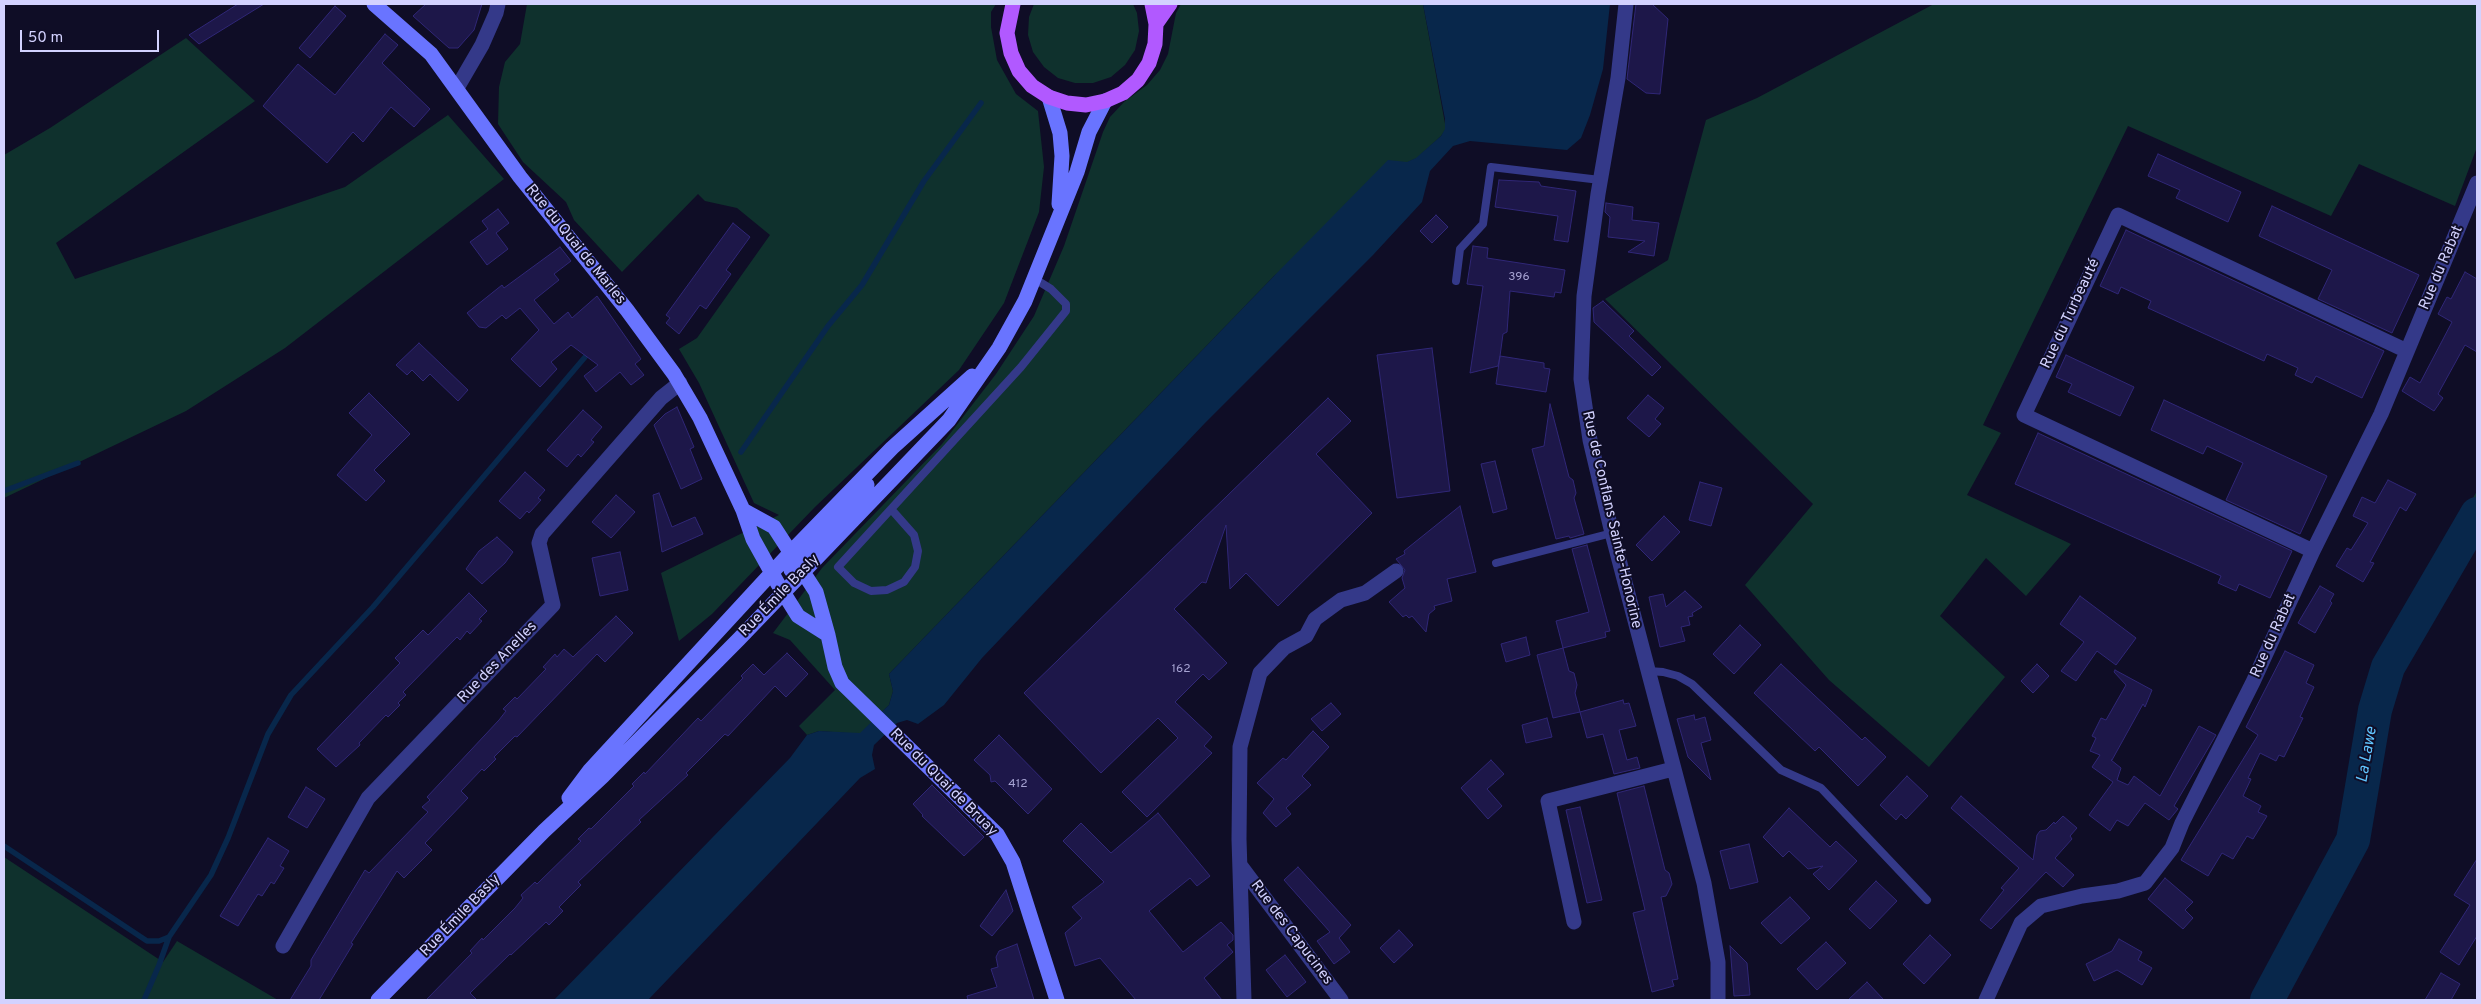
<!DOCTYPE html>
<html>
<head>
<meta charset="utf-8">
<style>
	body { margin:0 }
	#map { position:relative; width:2481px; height:1004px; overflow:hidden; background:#0f0d26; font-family:Overpass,sans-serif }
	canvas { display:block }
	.frame { position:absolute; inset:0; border:5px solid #d3d2ff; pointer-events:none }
	.scale { position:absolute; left:20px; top:30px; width:139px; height:22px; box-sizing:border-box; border:2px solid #d3d2ff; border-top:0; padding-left:6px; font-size:15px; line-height:18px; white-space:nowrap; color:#d3d2ff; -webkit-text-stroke:4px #0f0d26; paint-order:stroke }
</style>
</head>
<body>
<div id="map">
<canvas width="2481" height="1004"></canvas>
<div class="frame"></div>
<div class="scale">50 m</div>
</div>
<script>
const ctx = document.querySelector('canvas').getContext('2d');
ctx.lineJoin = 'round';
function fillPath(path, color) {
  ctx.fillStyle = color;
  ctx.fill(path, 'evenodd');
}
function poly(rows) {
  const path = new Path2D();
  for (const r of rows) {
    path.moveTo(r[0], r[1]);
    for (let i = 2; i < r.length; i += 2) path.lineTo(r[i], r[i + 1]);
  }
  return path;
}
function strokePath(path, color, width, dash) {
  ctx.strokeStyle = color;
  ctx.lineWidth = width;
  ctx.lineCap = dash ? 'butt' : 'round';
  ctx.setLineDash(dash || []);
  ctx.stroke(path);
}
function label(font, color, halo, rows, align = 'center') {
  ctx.font = font + ' Overpass,sans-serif';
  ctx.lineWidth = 4;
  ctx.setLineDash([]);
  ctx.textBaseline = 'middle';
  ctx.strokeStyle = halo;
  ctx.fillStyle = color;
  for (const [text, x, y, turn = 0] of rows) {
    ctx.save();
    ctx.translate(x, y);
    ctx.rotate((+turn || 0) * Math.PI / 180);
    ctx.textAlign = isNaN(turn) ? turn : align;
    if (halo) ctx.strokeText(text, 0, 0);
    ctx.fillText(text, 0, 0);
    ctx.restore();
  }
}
fillPath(poly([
	[527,4,996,4,991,12,991,27,997,60,1016,94,1038,111,1044,167,1039,212,1004,303,959,370,815,507,712,614,679,641,661,573,779,515,754,503,699,383,679,349,697,338,770,235,737,208,705,201,698,194,622,272,574,220,566,202,523,162,498,124,499,87,505,62,520,44],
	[1034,4,1133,4,1137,13,1139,31,1135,50,1125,65,1111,77,1093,83,1075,83,1058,78,1044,67,1033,52,1028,35,1029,17],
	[1181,4,1423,4,1446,129,1441,136,1417,158,1408,162,1274,276,1094,462,889,674,893,691,889,705,860,734,819,731,807,735,799,726,835,690,790,640,773,633,822,568,942,444,996,374,1034,316,1064,246,1103,132,1110,117,1124,102,1147,85,1160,70,1168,54,1176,13],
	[1934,4,2477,4,2477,147,2455,206,2359,164,2331,216,2128,126,1983,425,2001,433,1967,495,2071,544,2026,596,1986,558,1940,616,2005,677,1929,767,1829,680,1745,585,1813,504,1605,299,1668,260,1706,120,1757,98],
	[186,38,255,101,56,243,75,279,345,187,448,115,504,179,285,348,186,411,4,498,4,155,50,128],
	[2477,491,2477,542,2468,559,2447,542],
	[4,857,163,962,177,941,278,1000,4,1000]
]), '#0f312d');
fillPath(poly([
	[1423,4,1610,4,1603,69,1590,115,1581,138,1567,150,1470,141,1453,146,1430,171,1422,202,1373,255,1205,423,982,658,944,705,918,724,907,720,897,723,874,745,872,755,875,769,860,778,648,1000,554,1000,790,758,807,735,819,731,860,733,889,705,893,691,889,674,1274,276,1388,160,1407,162,1416,158,1441,136,1445,129,1445,119]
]), '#08274b');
strokePath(poly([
	[741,452,828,326,862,285,924,181,981,103],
	[4,491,78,463],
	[4,846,147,941,159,941,169,937],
	[144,1000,159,965,169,937,211,875,228,838,268,734,291,695,373,607,591,350]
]), '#08274b', 5.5);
strokePath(poly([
	[2267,1000,2353,840,2375,710,2388,667,2477,514]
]), '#08274b', 34);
const building = poly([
	[238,4,264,4,199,44,189,35,238,4],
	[426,4,482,4,474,30,458,48,449,48,413,16,426,4],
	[1636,4,1652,4,1668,19,1660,94,1646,93,1627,79,1636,4],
	[335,6,346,16,310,58,299,48,335,6],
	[385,34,398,45,382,63,430,109,414,127,391,107,363,142,353,132,327,163,263,106,298,64,335,95,385,34],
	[2158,154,2241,192,2228,222,2176,198,2180,190,2148,176,2158,154],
	[1499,180,1539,182,1541,186,1576,191,1568,242,1554,240,1558,216,1495,207,1499,180],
	[1606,203,1633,207,1632,220,1659,223,1654,256,1628,252,1645,241,1608,237,1610,217,1605,212,1606,203],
	[2272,206,2419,275,2392,333,2318,299,2332,270,2259,236,2272,206],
	[498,209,509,223,496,233,508,249,487,265,470,242,488,229,482,221,498,209],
	[1436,215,1448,227,1432,243,1420,231,1436,215],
	[733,223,750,237,726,270,731,274,706,309,700,305,679,334,666,323,670,318,666,315,733,223],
	[2126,230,2384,351,2362,398,2316,376,2312,383,2295,375,2298,368,2267,354,2264,361,2148,308,2151,301,2121,287,2118,294,2100,286,2126,230],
	[1473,246,1488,248,1487,258,1565,270,1561,293,1555,292,1554,297,1510,291,1507,332,1503,334,1500,356,1544,363,1544,368,1550,369,1546,392,1496,384,1500,356,1498,366,1470,373,1483,286,1467,284,1473,246],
	[560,247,571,261,554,274,559,280,534,300,554,324,568,312,572,318,597,296,641,359,635,364,644,375,631,385,620,372,596,392,584,376,598,365,571,345,551,362,557,369,540,387,511,359,539,330,520,308,506,319,502,315,486,328,479,327,467,313,502,285,504,288,560,247],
	[2465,272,2477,279,2477,352,2465,345,2438,394,2443,398,2434,411,2402,391,2410,377,2420,383,2452,322,2438,314,2447,297,2451,299,2465,272],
	[1603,301,1634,331,1629,336,1661,367,1652,376,1594,322,1593,308,1603,301],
	[419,343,468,390,458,401,430,374,423,381,412,370,407,375,396,365,419,343],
	[1432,348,1450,491,1397,498,1377,355,1432,348],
	[2066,355,2134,387,2120,416,2068,392,2072,384,2056,377,2066,355],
	[369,393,410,434,374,470,385,481,366,501,337,475,372,435,349,413,369,393],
	[1648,395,1664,408,1655,419,1661,424,1649,437,1627,418,1648,395],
	[1328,398,1351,421,1316,454,1372,513,1278,606,1246,573,1230,589,1226,525,1206,583,1202,582,1174,609,1227,663,1209,680,1203,674,1175,702,1212,737,1204,746,1212,753,1147,817,1122,792,1178,738,1158,718,1101,773,1024,693,1328,398],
	[2164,400,2327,476,2300,534,2226,500,2243,463,2207,446,2203,454,2151,430,2164,400],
	[1550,404,1569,477,1573,480,1576,493,1574,498,1584,534,1570,538,1569,536,1556,539,1532,449,1544,446,1550,404],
	[677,407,694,447,690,449,702,479,681,489,654,425,665,414,677,407],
	[583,410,602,427,591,440,594,442,581,457,578,454,567,467,547,450,583,410],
	[2038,433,2292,551,2270,598,2239,584,2236,591,2218,583,2221,576,2015,484,2038,433],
	[1495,461,1507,509,1493,513,1481,464,1495,461],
	[525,472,545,490,538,498,541,500,529,513,527,511,520,519,499,501,525,472],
	[2388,480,2416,494,2406,511,2400,507,2370,562,2374,563,2363,582,2336,566,2347,548,2351,550,2368,523,2353,516,2362,497,2375,503,2388,480],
	[1700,482,1722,488,1711,526,1689,520,1700,482],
	[659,493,672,527,695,517,703,534,662,552,653,495,659,493],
	[616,495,635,512,611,538,592,522,616,495],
	[1460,506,1476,572,1447,579,1452,601,1434,606,1435,609,1429,614,1426,632,1412,616,1409,618,1406,615,1403,617,1389,602,1405,588,1402,578,1405,570,1396,559,1405,554,1404,551,1460,506],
	[1664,516,1680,532,1652,561,1636,545,1664,516],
	[497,537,513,552,505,563,482,584,466,569,479,551,497,537],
	[1587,545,1610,631,1605,632,1606,637,1563,648,1569,671,1574,673,1577,685,1575,693,1580,712,1553,718,1537,655,1563,648,1556,621,1589,612,1572,549,1587,545],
	[620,552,628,590,600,596,592,558,620,552],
	[2320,586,2334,594,2330,601,2332,603,2315,633,2298,623,2320,586],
	[1685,591,1702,607,1692,613,1693,616,1688,617,1690,625,1681,627,1685,641,1660,647,1649,597,1663,594,1666,607,1685,591],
	[469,593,487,611,479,619,482,621,470,634,467,631,460,640,457,637,403,692,406,695,398,703,400,705,388,717,386,715,359,743,360,745,336,767,317,749,400,663,395,658,423,630,428,635,469,593],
	[2080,596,2136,638,2116,665,2097,651,2076,681,2061,671,2084,642,2060,624,2080,596],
	[616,616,633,633,605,662,597,654,517,737,515,736,494,757,496,759,484,771,482,769,461,791,468,798,425,843,432,850,404,878,397,871,351,943,353,944,319,1000,290,1000,311,966,311,960,365,870,369,873,428,812,422,807,430,800,427,797,499,720,506,711,503,709,515,697,517,699,546,669,543,667,555,654,557,657,564,649,573,657,616,616],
	[1740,625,1761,645,1734,674,1713,654,1740,625],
	[1526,637,1530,655,1506,662,1501,644,1526,637],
	[2285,651,2314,665,2306,683,2314,687,2300,717,2303,718,2284,757,2279,755,2276,761,2260,753,2248,778,2251,779,2243,796,2261,806,2258,812,2267,816,2253,839,2247,836,2233,859,2222,853,2208,876,2181,860,2258,735,2246,727,2285,651],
	[787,653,808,674,786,697,775,686,728,736,725,734,686,773,688,775,639,820,641,822,578,882,581,885,559,907,563,911,549,925,546,922,511,955,510,954,470,993,477,1000,426,1000,472,953,470,951,482,938,483,940,515,908,523,898,521,895,535,882,537,884,581,841,578,839,589,828,591,829,634,786,632,784,644,772,645,774,698,718,701,721,743,678,741,676,753,664,764,675,787,653],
	[1781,664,1862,740,1865,737,1886,757,1858,786,1819,747,1815,751,1754,693,1781,664],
	[2037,664,2049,676,2033,693,2021,681,2037,664],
	[2115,670,2152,690,2145,707,2143,704,2112,760,2111,760,2121,768,2117,780,2128,785,2134,776,2160,796,2199,726,2216,735,2174,806,2178,809,2169,820,2145,803,2128,826,2117,820,2110,831,2089,815,2113,782,2092,767,2100,755,2090,751,2096,738,2092,736,2101,718,2106,720,2126,685,2114,672,2115,670],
	[1623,700,1624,704,1629,703,1636,726,1619,730,1627,760,1637,757,1640,768,1614,774,1603,734,1587,738,1580,712,1623,700],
	[1331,703,1341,714,1322,731,1311,719,1331,703],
	[1694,715,1695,720,1705,717,1711,740,1701,743,1711,780,1688,757,1677,719,1694,715],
	[1547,718,1552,737,1526,743,1522,725,1547,718],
	[1313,731,1329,747,1302,776,1311,785,1286,808,1291,814,1276,827,1263,813,1274,799,1257,783,1283,758,1286,760,1313,731],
	[999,735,1052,789,1028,814,995,781,991,782,990,775,974,760,999,735],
	[1491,760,1504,774,1487,789,1502,806,1488,819,1461,788,1491,760],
	[1907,776,1928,796,1906,819,1901,814,1896,820,1880,805,1907,776],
	[932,785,984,837,964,856,922,816,923,815,913,804,932,785],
	[1644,786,1665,870,1669,873,1672,884,1666,896,1661,897,1678,979,1672,980,1674,986,1652,992,1633,913,1645,910,1617,793,1644,786],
	[306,787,325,799,307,828,288,817,306,787],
	[1961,796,2033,860,2037,835,2040,831,2046,830,2054,822,2055,824,2063,816,2077,828,2070,836,2072,839,2055,858,2074,875,2063,887,2046,872,1991,929,1980,920,2004,890,2001,888,2019,868,1951,808,1961,796],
	[1580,807,1602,900,1587,903,1566,810,1580,807],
	[1789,808,1830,847,1836,841,1857,861,1829,890,1813,874,1823,866,1808,869,1789,851,1783,857,1763,837,1789,808],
	[1158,813,1210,876,1197,886,1190,878,1149,911,1183,952,1221,922,1233,935,1233,940,1227,945,1233,952,1204,978,1222,1000,1136,1000,1100,958,1075,966,1065,933,1082,918,1072,907,1104,882,1063,841,1081,823,1111,853,1158,813],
	[268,838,289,851,280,866,284,868,274,884,271,882,262,896,258,894,238,926,220,916,268,838],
	[1749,844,1758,882,1730,889,1720,851,1749,844],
	[2477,859,2477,936,2459,965,2440,952,2470,905,2454,895,2477,859],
	[1298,867,1351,925,1339,938,1350,952,1334,964,1317,941,1330,932,1284,880,1298,867],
	[2165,878,2193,902,2185,910,2193,918,2183,929,2148,899,2165,878],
	[1876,881,1897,901,1870,929,1849,909,1876,881],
	[1006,890,1013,911,992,936,980,926,1006,890],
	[1790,897,1810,918,1781,944,1761,923,1790,897],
	[1399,930,1413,945,1394,963,1380,948,1399,930],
	[1930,935,1951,955,1924,984,1903,964,1930,935],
	[2119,939,2142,952,2138,960,2152,968,2142,985,2117,970,2094,981,2086,964,2112,951,2119,939],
	[1826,942,1846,963,1817,990,1797,969,1826,942],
	[1017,944,1034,1000,968,1000,967,996,997,987,991,969,998,967,996,957,999,951,1017,944],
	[1730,946,1747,963,1750,995,1734,996,1730,946],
	[1285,955,1306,982,1287,997,1266,970,1285,955],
	[2441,973,2460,984,2451,1000,2425,1000,2441,973],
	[1867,982,1884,1000,1848,1000,1867,982]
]);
fillPath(building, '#1d1749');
strokePath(building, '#302777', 1);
strokePath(poly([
	[1456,281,1460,249,1483,224,1491,167,1600,180],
	[891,509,914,535,918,551,915,567,904,582,887,590,871,591,854,583,838,567,1021,367,1066,311,1066,304,1051,289,1035,279],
	[1496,563,1612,533],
	[1648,671,1663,672,1678,676,1692,684,1781,770,1821,788,1927,900]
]), '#343989', 8);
strokePath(poly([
	[1626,4,1618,78,1598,194,1584,296,1581,379,1590,440,1612,533,1704,883,1718,962,1718,1000],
	[457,88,482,45,496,13,498,4],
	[2313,551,2024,415,2118,215,2407,351],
	[1240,865,1341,1000],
	[1574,922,1548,801,1673,769],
	[283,946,368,798,553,605,539,543,542,534,661,398,680,383],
	[1244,1000,1239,839,1240,747,1260,673,1284,648,1306,636,1315,619,1341,600,1365,593,1396,571],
	[1986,1000,2021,923,2041,906,2082,896,2118,891,2145,883,2172,848,2182,823,2253,682,2313,551,2381,414,2477,183]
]), '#343989', 15);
strokePath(poly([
	[374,4,431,54,520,177,627,310,674,374,700,418,743,510,753,539,778,584,798,616,828,635],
	[1049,97,1060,133,1062,156,1059,204],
	[743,510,774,527,816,592,828,635,835,667,842,683,997,834,1013,862,1057,1000],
	[791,570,853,505,867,485],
	[569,798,590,770,790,553,892,448,972,376],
	[378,1000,544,831,603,776,739,639,949,420,999,348,1025,301,1077,172,1089,132,1105,101]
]), '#6974ff', 15);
strokePath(poly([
	[1013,4,1007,33,1011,53,1019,71,1032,86,1049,97,1067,103,1086,105,1105,101,1123,93,1138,80,1149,63,1155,44,1156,24,1152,4],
	[1156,24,1170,4]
]), '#b159ff', 15);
label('12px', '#a6a3d2', null, [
	["396",1519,278],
	["162",1181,670],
	["412",1018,785]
]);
label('15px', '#d3d2ff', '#0f0d26', [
	["Rue du Quai de Marles",575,245,51],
	["Rue du Rabat",2442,268,-67],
	["Rue du Turbeauté",2071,314,-65],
	["Rue de Conflans Sainte-Honorine",1611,520,77],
	["Rue Émile Basly",780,596,-46],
	["Rue du Rabat",2274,636,-66],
	["Rue des Anelles",498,663,-46],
	["Rue du Quai de Bruay",943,783,45],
	["Rue Émile Basly",461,916,-46],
	["Rue des Capucines",1291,933,53]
]);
label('italic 16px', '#60c5ff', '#0f0d26', [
	["La Lawe",2368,755,-80]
]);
</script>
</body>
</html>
